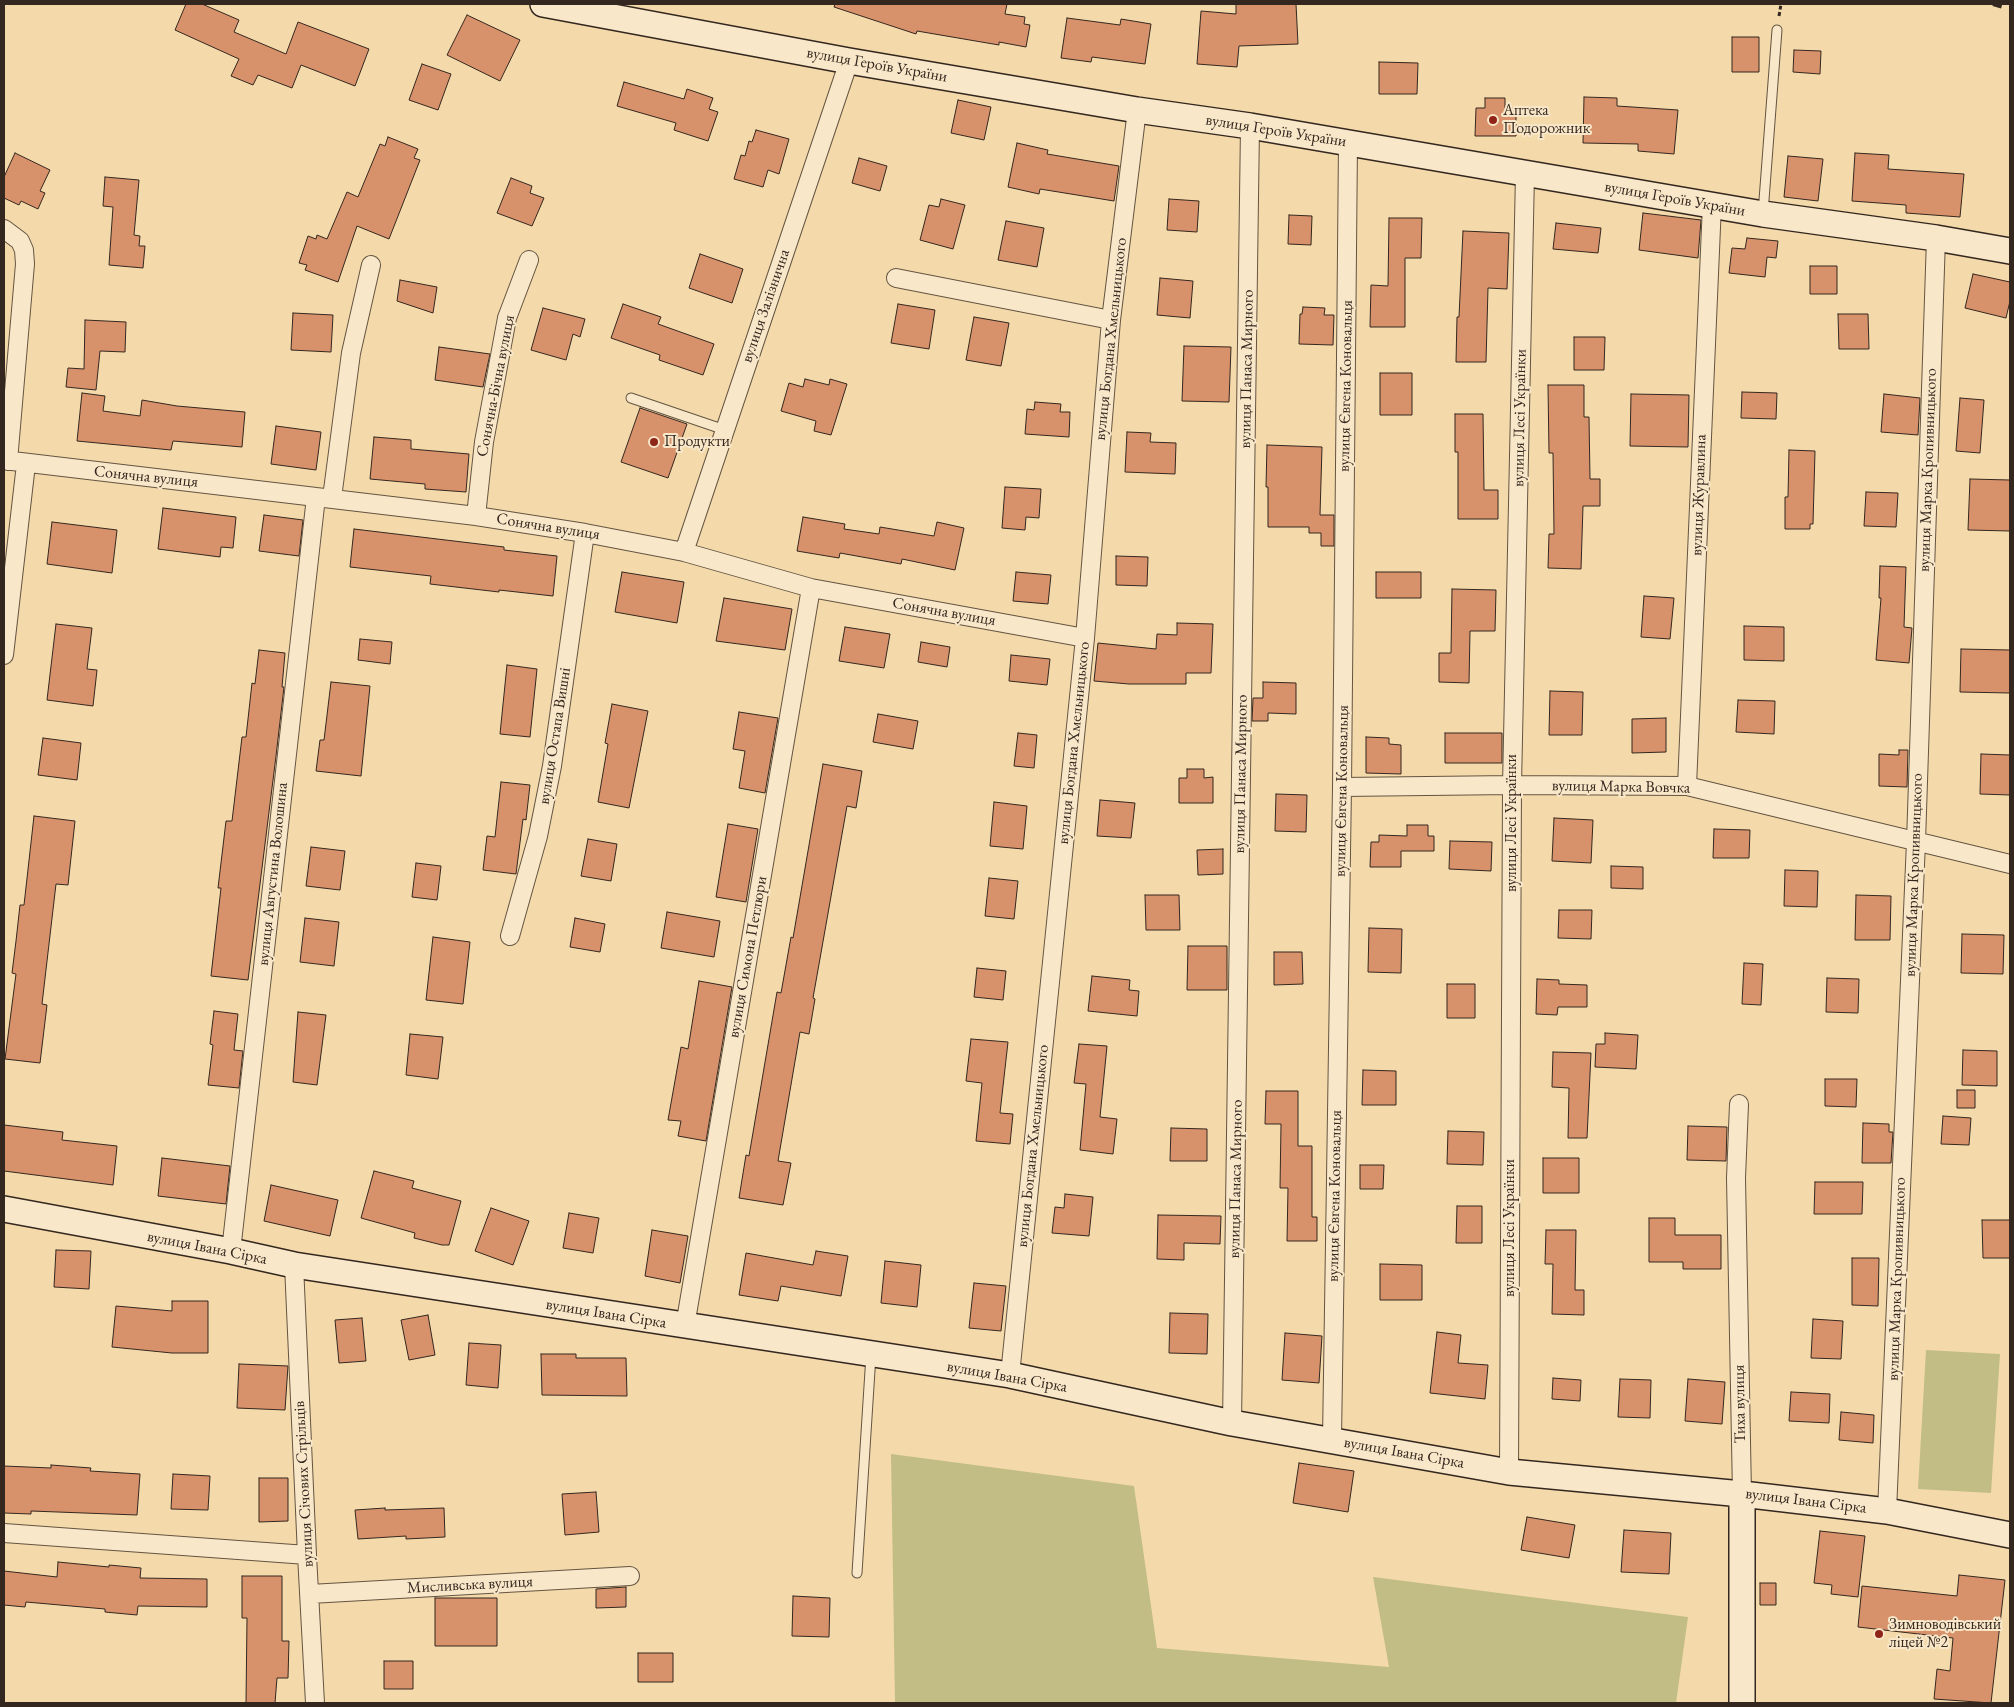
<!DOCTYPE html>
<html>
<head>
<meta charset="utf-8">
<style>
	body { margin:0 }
	#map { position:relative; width:2014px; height:1707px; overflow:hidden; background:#f4daaa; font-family:"EB Garamond",serif }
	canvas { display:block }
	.frame { position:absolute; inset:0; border:5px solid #34271f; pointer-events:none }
</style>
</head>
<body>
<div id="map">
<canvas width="2014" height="1707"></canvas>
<div class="frame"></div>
</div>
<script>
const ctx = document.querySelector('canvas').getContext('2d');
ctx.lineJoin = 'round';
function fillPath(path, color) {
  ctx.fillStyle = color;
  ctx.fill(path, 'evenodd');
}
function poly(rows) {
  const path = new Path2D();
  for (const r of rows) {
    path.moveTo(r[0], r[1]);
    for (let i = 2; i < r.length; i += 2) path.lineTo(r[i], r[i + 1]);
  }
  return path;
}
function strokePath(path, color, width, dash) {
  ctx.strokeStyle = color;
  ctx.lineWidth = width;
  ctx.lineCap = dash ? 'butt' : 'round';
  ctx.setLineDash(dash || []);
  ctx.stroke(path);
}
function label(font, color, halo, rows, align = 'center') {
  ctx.font = font + ' "EB Garamond",serif';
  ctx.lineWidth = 4;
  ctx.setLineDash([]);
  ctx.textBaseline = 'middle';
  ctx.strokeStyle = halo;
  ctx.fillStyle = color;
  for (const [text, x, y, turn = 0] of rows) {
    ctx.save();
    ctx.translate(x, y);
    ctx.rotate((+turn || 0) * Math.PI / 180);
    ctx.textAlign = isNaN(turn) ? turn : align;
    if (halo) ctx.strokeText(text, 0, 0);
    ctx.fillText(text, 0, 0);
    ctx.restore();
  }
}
fillPath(poly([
	[1926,1350,2000,1354,1991,1493,1918,1489],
	[891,1454,1134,1486,1157,1648,1389,1667,1373,1577,1688,1617,1676,1703,895,1703]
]), '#c2bd84');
const building = poly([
	[186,4,202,4,239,20,234,32,286,54,298,22,369,49,355,86,301,65,292,88,258,75,253,85,231,76,239,59,175,30,186,4],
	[835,4,1007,4,1005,14,1025,17,1024,24,1030,25,1026,47,999,42,999,45,917,31,916,34,834,7,835,4],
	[1236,4,1296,4,1298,44,1239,46,1237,67,1197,64,1201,11,1236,14,1236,4],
	[467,15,520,40,500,81,447,55,467,15],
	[1067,18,1120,25,1121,19,1151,24,1145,64,1092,57,1091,62,1061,58,1067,18],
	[1732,37,1759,37,1759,72,1732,72,1732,37],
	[1794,50,1821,51,1820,74,1793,72,1794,50],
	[1379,62,1418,63,1417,94,1379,94,1379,62],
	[422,64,451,74,438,110,409,100,422,64],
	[624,82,684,99,687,89,713,98,709,109,718,112,708,141,674,130,676,123,617,106,624,82],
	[1584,97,1617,98,1617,106,1678,110,1674,154,1638,151,1638,144,1583,143,1584,97],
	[1485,98,1505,98,1505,108,1516,108,1516,136,1475,136,1476,108,1485,108,1485,98],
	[958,100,991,107,984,140,951,133,958,100],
	[756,130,789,139,779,174,768,170,763,187,734,179,741,155,745,156,749,141,752,142,756,130],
	[388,137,418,149,414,158,420,160,389,239,357,226,338,282,305,270,307,265,299,263,308,236,316,239,317,235,327,239,347,192,358,197,380,144,385,146,388,137],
	[1017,143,1048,150,1047,154,1119,166,1114,201,1040,189,1039,194,1008,187,1017,143],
	[15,153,50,170,40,191,45,193,38,209,21,201,19,205,4,198,4,177,15,153],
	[1855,153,1889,155,1888,169,1964,174,1960,217,1906,213,1906,205,1852,201,1855,153],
	[1788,156,1823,159,1818,201,1784,197,1788,156],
	[859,158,887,166,880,191,852,183,859,158],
	[105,177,139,180,134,235,140,236,139,246,145,246,143,268,109,265,113,207,103,206,105,177],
	[511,178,532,186,530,193,544,198,532,226,497,213,511,178],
	[941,199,965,205,953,249,920,240,929,205,939,207,941,199],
	[1169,199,1199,201,1197,232,1167,230,1169,199],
	[1643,213,1701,220,1698,258,1639,250,1643,213],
	[1289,215,1312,216,1311,245,1288,244,1289,215],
	[1389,218,1422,218,1421,258,1405,258,1405,327,1370,327,1371,285,1388,286,1389,218],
	[1006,221,1044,228,1037,267,998,260,1006,221],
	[1556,223,1601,228,1598,253,1553,249,1556,223],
	[1463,231,1509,233,1507,289,1488,288,1486,362,1456,362,1457,317,1459,317,1463,231],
	[1747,238,1778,241,1776,258,1767,257,1765,277,1729,273,1732,248,1745,249,1747,238],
	[700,254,743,269,732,303,689,288,700,254],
	[1810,266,1837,266,1837,294,1810,294,1810,266],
	[1973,274,2010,282,2010,301,2006,318,1965,308,1973,274],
	[1160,278,1193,281,1190,318,1157,315,1160,278],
	[400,280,437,287,433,313,397,301,400,280],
	[623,304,661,317,658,324,714,344,703,375,659,360,660,355,611,338,623,304],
	[898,304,935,310,929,349,891,343,898,304],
	[1303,307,1325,308,1324,315,1334,315,1333,345,1299,344,1300,314,1302,314,1303,307],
	[543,308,585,319,580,337,573,334,566,360,531,350,543,308],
	[293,313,333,315,331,352,291,350,293,313],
	[1838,314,1868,314,1869,349,1839,349,1838,314],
	[974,317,1009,323,1001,366,966,360,974,317],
	[85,320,126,322,125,352,100,351,96,390,66,387,68,368,84,369,85,320],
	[1574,337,1605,337,1604,370,1574,370,1574,337],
	[1184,346,1231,347,1229,402,1182,401,1184,346],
	[439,347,490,354,483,387,435,380,439,347],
	[1380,373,1412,373,1412,415,1380,415,1380,373],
	[805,379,829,385,830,379,847,384,831,435,814,431,816,421,781,411,789,383,803,387,805,379],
	[1548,385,1584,385,1584,417,1589,417,1590,479,1600,479,1600,506,1583,506,1581,569,1548,568,1549,534,1554,534,1553,453,1549,453,1548,385],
	[1742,392,1777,393,1776,419,1741,418,1742,392],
	[82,393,105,396,103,411,140,416,142,400,177,406,245,412,242,447,173,441,171,450,77,441,82,393],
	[1631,394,1689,395,1688,447,1630,446,1631,394],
	[1884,394,1920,398,1918,435,1881,432,1884,394],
	[1960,398,1984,400,1980,453,1956,451,1960,398],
	[1035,402,1061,404,1060,412,1070,412,1069,437,1025,434,1027,409,1034,410,1035,402],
	[640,408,687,424,668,478,621,462,640,408],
	[1455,414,1483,414,1484,490,1498,490,1498,519,1458,519,1458,452,1455,452,1455,414],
	[276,426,321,432,316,470,271,464,276,426],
	[1127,432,1151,433,1150,442,1176,443,1175,474,1125,472,1127,432],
	[374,437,411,440,411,449,469,454,466,492,425,489,425,484,370,479,374,437],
	[1267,445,1322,447,1320,515,1334,515,1334,546,1321,546,1321,533,1309,533,1309,527,1268,527,1268,487,1266,487,1267,445],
	[1789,450,1815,451,1813,524,1810,524,1810,529,1785,529,1785,497,1788,497,1789,450],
	[1970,479,2010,480,2010,531,1968,530,1970,479],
	[1005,487,1041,489,1039,518,1026,517,1025,530,1002,528,1005,487],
	[1866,492,1898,493,1896,527,1864,526,1866,492],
	[163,508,236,517,233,548,221,547,220,557,158,549,163,508],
	[264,515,303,520,299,556,259,551,264,515],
	[803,517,845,524,844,529,879,534,880,527,934,536,937,522,964,528,955,570,902,559,901,564,840,553,839,558,797,551,803,517],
	[52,522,117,530,112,573,47,564,52,522],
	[354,529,504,547,504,550,557,556,553,596,499,590,499,592,430,584,431,576,350,567,354,529],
	[1116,556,1148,557,1147,586,1116,585,1116,556],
	[1880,566,1906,567,1904,627,1912,628,1909,663,1876,660,1881,598,1879,598,1880,566],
	[622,572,684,582,677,623,615,612,622,572],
	[1016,572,1051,575,1048,604,1013,601,1016,572],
	[1376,572,1421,572,1421,598,1376,598,1376,572],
	[1452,589,1496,590,1495,631,1470,631,1469,683,1439,682,1439,653,1451,653,1452,589],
	[1644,596,1674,598,1670,639,1641,637,1644,596],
	[724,598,792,609,785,650,716,641,724,598],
	[1177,623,1213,624,1211,673,1186,673,1186,684,1129,684,1094,681,1098,643,1156,649,1157,634,1177,635,1177,623],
	[56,624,92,628,87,669,97,670,93,706,47,700,56,624],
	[1744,626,1784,627,1784,661,1744,660,1744,626],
	[845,627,890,634,884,668,839,661,845,627],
	[360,639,392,642,390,664,358,660,360,639],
	[921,642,950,647,947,667,918,662,921,642],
	[1961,649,2010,650,2010,693,1960,692,1961,649],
	[259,650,285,653,282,687,284,687,276,756,248,980,211,976,221,888,218,888,226,821,232,821,242,737,246,737,252,683,255,684,259,650],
	[1011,655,1050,659,1047,685,1009,681,1011,655],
	[507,665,537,669,530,737,500,734,507,665],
	[331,682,370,686,361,776,316,771,320,740,324,740,331,682],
	[1263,682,1296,683,1296,714,1268,713,1268,721,1252,721,1253,698,1263,698,1263,682],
	[1550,691,1583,692,1582,735,1549,735,1550,691],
	[1738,700,1775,701,1774,734,1736,732,1738,700],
	[612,704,648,711,629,808,598,802,608,744,605,743,612,704],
	[739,712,778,718,765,793,739,788,745,751,733,749,739,712],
	[878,714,918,721,913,749,873,742,878,714],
	[1666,718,1666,752,1632,753,1632,719,1666,718],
	[1018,733,1037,735,1034,768,1014,766,1018,733],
	[1445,733,1502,733,1502,763,1445,763,1445,733],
	[1366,737,1389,738,1389,744,1401,745,1401,774,1366,773,1366,737],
	[43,738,81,743,77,780,38,775,43,738],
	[1899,750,1908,750,1907,787,1879,786,1879,754,1899,755,1899,750],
	[1981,754,2010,755,2010,795,1980,794,1981,754],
	[823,764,862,771,856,808,847,806,813,998,815,999,809,1034,800,1032,778,1161,791,1163,783,1205,739,1198,746,1155,749,1156,777,992,781,993,791,937,793,938,823,764],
	[1187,769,1204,769,1204,778,1213,777,1213,803,1179,803,1179,778,1187,778,1187,769],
	[501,782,530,785,526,820,523,819,516,874,483,870,487,836,495,837,501,782],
	[1276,794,1307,795,1306,832,1275,831,1276,794],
	[1100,800,1135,803,1131,838,1097,836,1100,800],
	[994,802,1027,806,1023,849,990,846,994,802],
	[34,816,75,821,68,885,56,884,42,1004,47,1005,40,1063,5,1059,16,974,12,973,16,941,20,905,24,905,34,816],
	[1554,818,1593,820,1591,863,1552,861,1554,818],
	[728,824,758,829,746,902,716,897,728,824],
	[1407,825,1428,825,1428,836,1434,836,1434,851,1401,851,1401,867,1370,867,1371,842,1379,842,1379,835,1407,836,1407,825],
	[1714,829,1750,830,1749,858,1713,858,1714,829],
	[588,839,617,844,611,881,581,876,588,839],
	[1450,841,1492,842,1491,871,1449,869,1450,841],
	[311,847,345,851,340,890,306,886,311,847],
	[1223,849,1223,874,1198,875,1197,850,1223,849],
	[416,863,441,866,437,900,412,897,416,863],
	[1611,866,1643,867,1643,889,1611,888,1611,866],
	[1785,870,1818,871,1817,907,1784,906,1785,870],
	[989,878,1018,881,1014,919,985,916,989,878],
	[1145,895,1179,895,1180,930,1146,930,1145,895],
	[1856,895,1891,896,1890,940,1855,940,1856,895],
	[1559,910,1592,910,1591,939,1558,938,1559,910],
	[667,912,720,921,714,957,661,948,667,912],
	[305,918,339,922,334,966,300,962,305,918],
	[575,918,605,924,600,952,570,947,575,918],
	[1369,928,1402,929,1401,973,1368,972,1369,928],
	[1962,934,2004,935,2003,974,1961,973,1962,934],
	[433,937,470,942,463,1004,426,1000,433,937],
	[1188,946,1227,946,1227,990,1187,990,1188,946],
	[1274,952,1302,952,1303,984,1274,985,1274,952],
	[1744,963,1763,964,1761,1005,1742,1004,1744,963],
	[977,968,1006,971,1003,1000,974,997,977,968],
	[1092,976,1130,980,1129,990,1139,991,1137,1016,1088,1011,1092,976],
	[1827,978,1859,979,1858,1013,1826,1012,1827,978],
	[1537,979,1559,980,1559,984,1587,985,1587,1007,1558,1007,1557,1015,1536,1014,1537,979],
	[699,981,732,987,706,1141,678,1136,681,1121,668,1120,681,1047,688,1049,699,981],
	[1447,984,1475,984,1475,1018,1447,1018,1447,984],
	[214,1011,238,1014,234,1050,243,1051,239,1088,208,1085,213,1045,210,1044,214,1011],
	[298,1012,326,1015,317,1085,293,1082,298,1012],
	[1605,1033,1638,1035,1636,1069,1595,1067,1596,1044,1605,1044,1605,1033],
	[410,1034,443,1037,438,1079,406,1075,410,1034],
	[971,1039,1008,1042,1000,1113,1013,1114,1010,1144,976,1141,982,1083,966,1081,971,1039],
	[1079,1044,1107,1046,1100,1117,1117,1119,1113,1154,1080,1150,1086,1084,1074,1083,1079,1044],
	[1963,1050,1997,1051,1997,1086,1962,1085,1963,1050],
	[1553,1052,1591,1053,1587,1138,1568,1138,1569,1088,1552,1087,1553,1052],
	[1363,1070,1396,1071,1396,1105,1362,1105,1363,1070],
	[1825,1079,1857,1079,1856,1107,1825,1106,1825,1079],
	[1957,1090,1975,1090,1975,1108,1957,1108,1957,1090],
	[1266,1091,1298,1091,1298,1146,1312,1146,1312,1217,1317,1217,1317,1241,1287,1241,1288,1188,1280,1188,1281,1124,1265,1124,1266,1091],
	[1943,1116,1971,1118,1969,1145,1941,1144,1943,1116],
	[1863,1123,1889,1124,1889,1132,1893,1132,1891,1163,1862,1163,1863,1123],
	[4,1125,63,1132,62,1140,117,1146,113,1185,4,1171,4,1125],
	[1688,1126,1727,1127,1726,1161,1687,1160,1688,1126],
	[1171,1128,1207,1129,1207,1161,1170,1161,1171,1128],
	[1448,1131,1484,1132,1483,1165,1447,1164,1448,1131],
	[162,1158,230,1166,226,1204,158,1196,162,1158],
	[1543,1158,1579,1158,1579,1193,1543,1193,1543,1158],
	[1360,1165,1384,1165,1383,1189,1360,1189,1360,1165],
	[374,1171,414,1181,412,1188,461,1201,449,1245,442,1245,414,1238,415,1233,361,1218,374,1171],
	[1815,1182,1863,1182,1862,1214,1814,1214,1815,1182],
	[271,1185,338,1200,330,1236,264,1221,271,1185],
	[1065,1194,1093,1197,1089,1236,1052,1233,1055,1207,1064,1208,1065,1194],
	[1457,1206,1482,1206,1482,1243,1456,1243,1457,1206],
	[491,1208,529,1221,513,1265,475,1251,491,1208],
	[569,1213,599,1218,593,1253,563,1248,569,1213],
	[1158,1215,1221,1216,1220,1244,1184,1243,1184,1260,1157,1259,1158,1215],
	[1649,1218,1675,1218,1675,1235,1721,1235,1721,1269,1683,1269,1683,1262,1649,1262,1649,1218],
	[1982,1220,2010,1220,2010,1258,1983,1258,1982,1220],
	[652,1230,688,1236,680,1283,645,1276,652,1230],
	[1546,1230,1576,1230,1575,1290,1584,1290,1584,1315,1552,1314,1553,1264,1545,1264,1546,1230],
	[56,1250,91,1251,89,1289,54,1287,56,1250],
	[816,1251,848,1256,841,1296,781,1286,778,1301,739,1295,746,1253,813,1265,816,1251],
	[1852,1258,1879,1258,1878,1306,1852,1305,1852,1258],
	[885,1261,921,1265,917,1307,881,1303,885,1261],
	[1380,1264,1422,1265,1422,1300,1380,1300,1380,1264],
	[974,1283,1006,1286,1001,1331,969,1328,974,1283],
	[172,1301,208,1301,208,1353,172,1353,112,1347,116,1306,172,1311,172,1301],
	[1170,1313,1208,1314,1207,1354,1169,1353,1170,1313],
	[428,1315,435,1355,409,1360,401,1320,428,1315],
	[362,1318,366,1361,339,1363,335,1320,362,1318],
	[1813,1319,1843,1321,1841,1359,1811,1358,1813,1319],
	[1437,1332,1461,1335,1458,1363,1488,1365,1485,1399,1430,1393,1437,1332],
	[1285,1333,1322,1336,1319,1383,1282,1380,1285,1333],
	[469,1343,501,1345,498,1388,466,1385,469,1343],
	[541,1354,576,1354,576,1358,626,1358,627,1396,542,1395,541,1354],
	[239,1364,288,1366,285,1410,237,1408,239,1364],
	[1553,1378,1581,1380,1580,1401,1552,1399,1553,1378],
	[1620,1379,1651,1380,1650,1418,1618,1417,1620,1379],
	[1688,1379,1725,1382,1722,1424,1685,1421,1688,1379],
	[1791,1392,1830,1394,1829,1423,1789,1421,1791,1392],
	[1841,1412,1874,1415,1873,1443,1839,1440,1841,1412],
	[1299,1463,1354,1471,1348,1512,1293,1503,1299,1463],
	[51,1465,91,1468,90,1471,140,1474,137,1515,31,1511,31,1514,4,1513,4,1466,51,1468,51,1465],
	[173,1474,210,1476,208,1510,171,1509,173,1474],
	[259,1478,288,1478,288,1521,259,1522,259,1478],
	[596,1492,599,1532,565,1535,562,1494,596,1492],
	[385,1508,385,1510,444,1508,445,1537,406,1539,406,1536,358,1539,355,1510,385,1508],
	[1527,1517,1575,1525,1569,1558,1521,1550,1527,1517],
	[1624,1530,1671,1533,1669,1574,1621,1572,1624,1530],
	[1820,1531,1865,1536,1858,1597,1831,1594,1832,1585,1814,1583,1820,1531],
	[58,1562,109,1567,109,1565,141,1568,140,1578,207,1579,207,1607,138,1606,137,1615,105,1612,105,1609,26,1602,25,1607,4,1605,4,1571,57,1577,58,1562],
	[1959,1575,2005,1580,1991,1703,1934,1699,1937,1669,1950,1671,1953,1638,1858,1627,1862,1586,1957,1596,1959,1575],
	[242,1576,282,1576,282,1641,289,1641,288,1678,277,1678,275,1703,246,1703,247,1618,242,1618,242,1576],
	[1760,1583,1776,1583,1776,1605,1760,1605,1760,1583],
	[626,1587,626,1607,596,1608,596,1589,626,1587],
	[793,1596,830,1598,829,1637,792,1636,793,1596],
	[435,1598,497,1598,497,1646,435,1646,435,1598],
	[638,1653,673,1653,673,1682,638,1682,638,1653],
	[384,1661,413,1661,413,1689,384,1689,384,1661]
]);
fillPath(building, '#d7916b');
strokePath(building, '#34271f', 1);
const lane = poly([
	[1763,213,1777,30],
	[631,398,725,430],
	[857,1573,871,1355]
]);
const street = poly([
	[4,229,20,241,24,250,25,264,8,461],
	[896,278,1111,320],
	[4,460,476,516,585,533,684,552,811,588,1085,638],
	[332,498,351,353,371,265],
	[476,516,484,442,507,318,529,260],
	[684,552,849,61],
	[4,655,26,464],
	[1687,786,1712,204],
	[1342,787,1512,785,1687,786,2010,864],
	[510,936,538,836,552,766,585,533],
	[1739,1104,1736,1178,1742,1494],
	[231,1251,316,497],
	[294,1265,307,1555,315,1703],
	[685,1326,811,588],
	[1010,1375,1085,638,1111,320,1137,110],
	[1232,1423,1250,126],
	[1332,1439,1342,787,1348,143],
	[1509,1472,1512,785,1525,174],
	[1887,1511,1916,842,1936,238],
	[4,1533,307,1555],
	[310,1594,630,1576]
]);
const secondary = poly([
	[543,4,849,61,1137,110,1250,126,1763,214,1936,238,2010,251],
	[4,1209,231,1251,294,1265,1010,1375,1232,1423,1509,1472,1742,1494,1887,1511,2010,1535],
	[1742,1494,1742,1703]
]);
strokePath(lane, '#645442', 11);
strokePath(street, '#645442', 20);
strokePath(secondary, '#34271f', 28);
strokePath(poly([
	[1779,16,1781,4]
]), '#34271f', 3, [4, 2.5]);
strokePath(lane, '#f8e7c8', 9);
strokePath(street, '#f8e7c8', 18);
strokePath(secondary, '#f8e7c8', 25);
strokePath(poly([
	[1993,4,2010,9]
]), '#34271f', 4, [9, 9]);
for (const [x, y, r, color] of [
	[1493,120,5,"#8f2418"],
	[654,442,5,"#8f2418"],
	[1879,1634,5,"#8f2418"]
]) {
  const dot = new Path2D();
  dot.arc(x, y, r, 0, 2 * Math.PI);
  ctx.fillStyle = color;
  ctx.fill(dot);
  strokePath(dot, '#f8e7c8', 2);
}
label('16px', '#34271f', '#f8e7c8', [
	["вулиця Героїв України",877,65,10],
	["вулиця Героїв України",1276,131,9],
	["вулиця Героїв України",1675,199,10],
	["вулиця Залізнична",766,306,-71],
	["вулиця Богдана Хмельницького",1111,339,-84],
	["вулиця Панаса Мирного",1247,369,-89],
	["Сонячна-Бічна вулиця",496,386,-79],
	["вулиця Євгена Коновальця",1346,386,-89],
	["вулиця Лесі Українки",1520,418,-89],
	["вулиця Марка Кропивницького",1928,470,-88],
	["Сонячна вулиця",146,477,6],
	["вулиця Журавлина",1699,495,-88],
	["Сонячна вулиця",548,527,9],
	["Сонячна вулиця",944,612,10],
	["вулиця Остапа Вишні",555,736,-81],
	["вулиця Богдана Хмельницького",1074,743,-84],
	["вулиця Панаса Мирного",1241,774,-89],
	["вулиця Марка Вовчка",1621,787,1],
	["вулиця Євгена Коновальця",1342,791,-89],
	["вулиця Лесі Українки",1512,823,-90],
	["вулиця Августина Волошина",273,874,-84],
	["вулиця Марка Кропивницького",1914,875,-88],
	["вулиця Симона Петлюри",748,957,-80],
	["вулиця Богдана Хмельницького",1033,1146,-84],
	["вулиця Панаса Мирного",1236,1179,-89],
	["вулиця Євгена Коновальця",1335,1196,-89],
	["вулиця Лесі Українки",1510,1228,-90],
	["вулиця Івана Сірка",207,1248,11],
	["вулиця Марка Кропивницького",1897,1279,-88],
	["вулиця Івана Сірка",606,1314,9],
	["вулиця Івана Сірка",1007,1377,10],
	["Тиха вулиця",1740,1404,-91],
	["вулиця Івана Сірка",1404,1453,10],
	["вулиця Січових Стрільців",304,1484,-93],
	["вулиця Івана Сірка",1806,1501,7],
	["Мисливська вулиця",470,1585,-3]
]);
label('16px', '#34271f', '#f8e7c8', [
	["Аптека",1503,111],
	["Подорожник",1503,129],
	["Продукти",664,442],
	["Зимноводівський",1889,1625],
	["ліцей №2",1889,1643]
], 'left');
</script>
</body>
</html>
